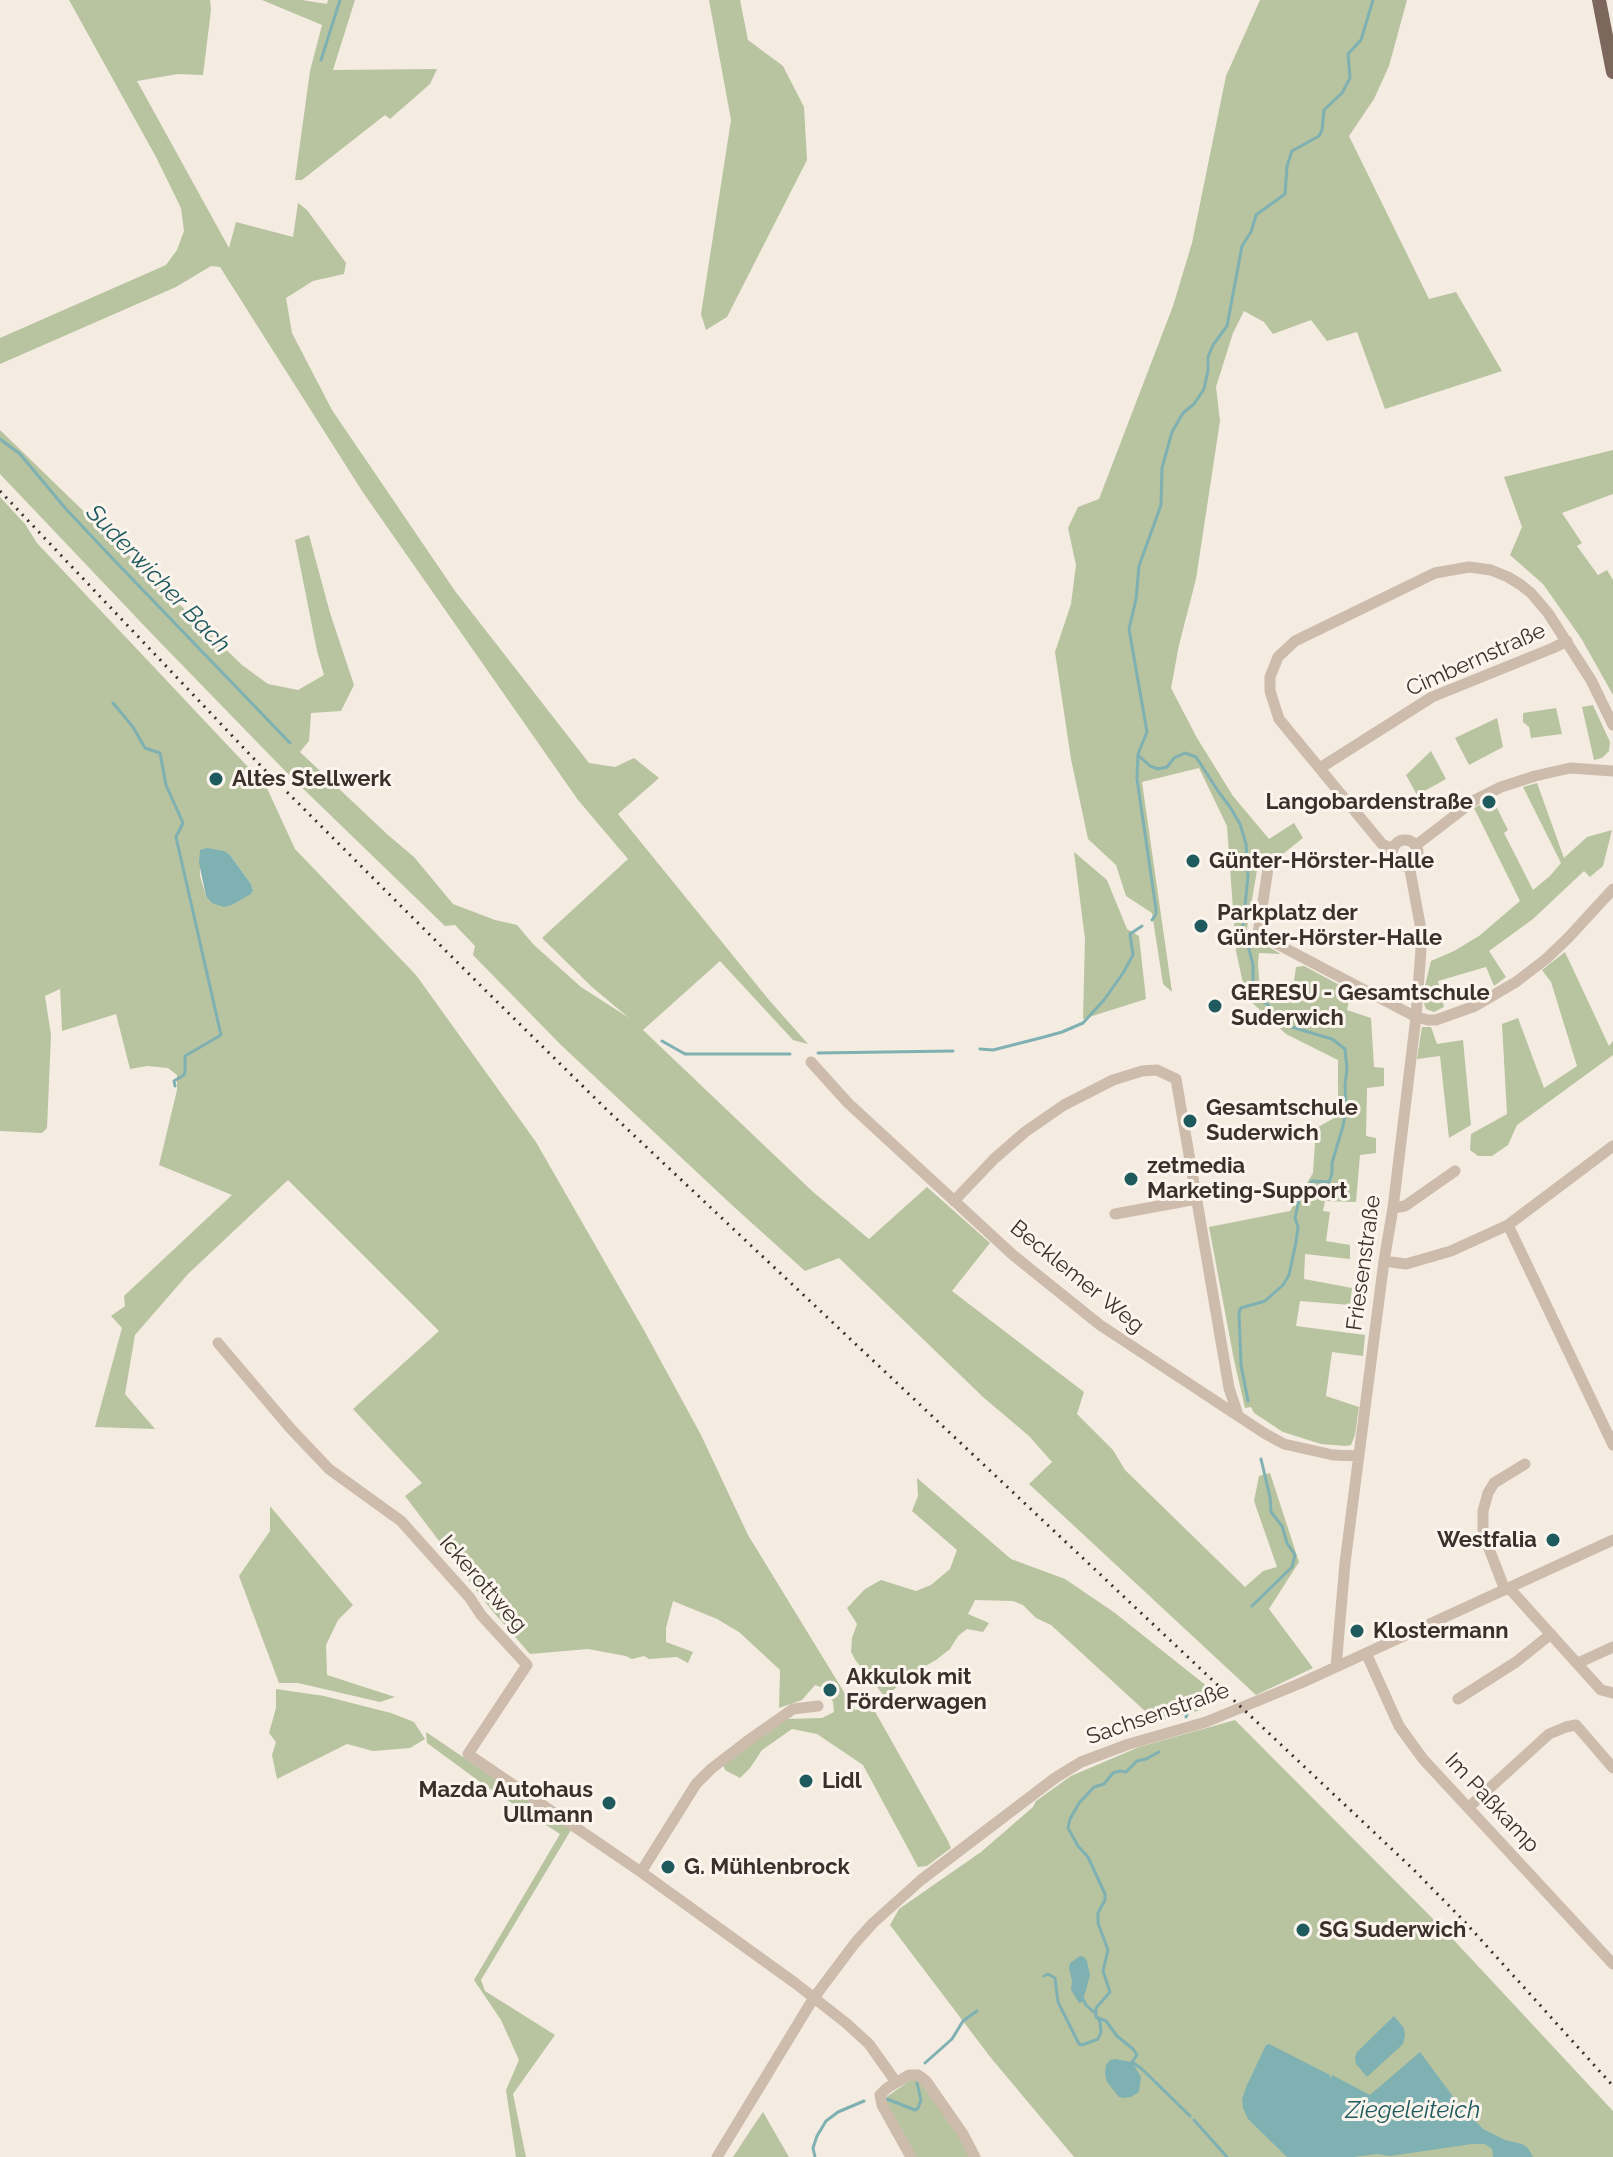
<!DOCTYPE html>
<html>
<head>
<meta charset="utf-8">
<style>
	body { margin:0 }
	canvas { display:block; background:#f4ebe1 }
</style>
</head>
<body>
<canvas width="1613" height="2157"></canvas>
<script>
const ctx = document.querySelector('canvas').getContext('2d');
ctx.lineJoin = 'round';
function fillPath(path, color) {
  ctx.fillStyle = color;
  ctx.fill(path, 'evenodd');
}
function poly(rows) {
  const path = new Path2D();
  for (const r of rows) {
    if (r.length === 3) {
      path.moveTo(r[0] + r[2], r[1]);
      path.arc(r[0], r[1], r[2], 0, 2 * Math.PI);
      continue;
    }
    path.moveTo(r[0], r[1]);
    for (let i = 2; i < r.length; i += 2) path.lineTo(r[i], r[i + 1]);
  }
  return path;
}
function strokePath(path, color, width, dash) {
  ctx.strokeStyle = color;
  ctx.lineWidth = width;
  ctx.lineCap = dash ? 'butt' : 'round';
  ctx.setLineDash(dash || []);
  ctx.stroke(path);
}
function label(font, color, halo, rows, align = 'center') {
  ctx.font = font + ' Raleway,sans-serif';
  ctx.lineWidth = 6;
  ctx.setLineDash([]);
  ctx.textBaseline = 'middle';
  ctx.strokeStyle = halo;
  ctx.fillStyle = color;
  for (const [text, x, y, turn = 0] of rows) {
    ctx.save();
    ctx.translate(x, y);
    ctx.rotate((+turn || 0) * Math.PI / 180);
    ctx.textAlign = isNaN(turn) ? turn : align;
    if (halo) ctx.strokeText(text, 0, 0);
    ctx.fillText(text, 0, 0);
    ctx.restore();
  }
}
fillPath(poly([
	[69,0,210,0,211,10,203,75,178,74,137,81,229,248,236,222,293,237,298,203,307,210,346,263,344,274,313,281,286,298,292,333,332,410,455,591,589,763,615,767,634,758,659,778,618,814,769,1000,808,1044,793,1040,720,961,643,1030,812,1191,869,1239,927,1187,990,1243,952,1291,1084,1392,1077,1414,1113,1450,1125,1470,1245,1587,1263,1571,1277,1567,1254,1501,1259,1476,1270,1473,1299,1562,1269,1609,1313,1668,1256,1695,1029,1484,1052,1462,1029,1436,983,1397,839,1258,805,1271,733,1206,561,1045,473,955,475,946,455,925,445,926,290,776,153,635,0,474,0,430,242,665,268,684,298,690,324,675,317,651,295,540,309,535,330,613,354,685,341,711,311,713,309,741,300,752,388,835,414,857,453,904,495,920,517,925,534,945,581,987,629,1018,592,987,542,938,628,859,578,800,362,491,220,267,211,266,176,287,0,364,0,338,166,265,177,250,184,231,181,208,156,157],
	[262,0,302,0,327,4,328,0,355,0,333,70,437,69,430,84,390,119,385,115,302,180,295,180,310,71,322,25],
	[709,0,740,0,748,40,783,66,804,107,807,160,727,317,706,330,701,314,731,120],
	[1260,0,1407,0,1389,66,1374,99,1349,136,1429,299,1456,292,1502,371,1385,409,1357,332,1327,341,1311,320,1273,334,1264,322,1244,311,1233,333,1216,387,1220,421,1196,579,1179,645,1171,688,1197,738,1233,796,1269,839,1294,823,1303,838,1279,857,1260,853,1246,934,1281,954,1259,953,1258,963,1260,991,1275,991,1275,985,1294,981,1296,967,1304,966,1351,991,1347,1010,1371,1018,1374,1067,1384,1068,1384,1086,1367,1088,1366,1136,1376,1138,1376,1153,1360,1155,1356,1202,1325,1201,1323,1211,1330,1212,1326,1241,1350,1245,1350,1259,1305,1254,1304,1279,1352,1288,1350,1305,1300,1301,1296,1326,1365,1335,1363,1356,1332,1352,1326,1396,1359,1407,1355,1435,1351,1445,1346,1446,1321,1444,1283,1432,1254,1413,1251,1407,1245,1408,1234,1360,1209,1227,1290,1211,1313,1173,1316,1128,1338,1116,1338,1060,1286,1034,1246,997,1236,951,1227,826,1199,768,1142,782,1172,992,1163,984,1152,913,1126,896,1116,865,1088,839,1071,759,1055,652,1071,604,1076,565,1068,528,1078,507,1099,499,1173,306,1192,243,1226,76],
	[1613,450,1613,494,1562,513,1582,543,1577,546,1598,575,1607,570,1613,580,1613,695,1581,638,1543,584,1510,555,1522,527,1504,477],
	[0,497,25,524,37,543,266,786,295,849,416,975,536,1142,645,1332,701,1435,748,1535,855,1710,873,1708,948,1841,951,1848,927,1866,918,1867,863,1765,817,1734,792,1729,762,1750,750,1768,740,1778,725,1770,723,1764,786,1719,822,1718,834,1712,833,1702,826,1689,815,1685,802,1700,779,1708,780,1670,739,1632,717,1619,673,1601,666,1628,666,1642,693,1652,688,1663,677,1657,649,1659,644,1656,632,1659,626,1656,588,1649,530,1654,489,1607,405,1496,422,1483,353,1409,439,1331,288,1180,188,1274,135,1335,125,1394,155,1429,95,1427,122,1328,111,1316,125,1306,124,1296,232,1195,159,1165,177,1090,177,1075,168,1068,147,1066,130,1069,116,1014,62,1031,60,985,60,989,45,996,51,1035,47,1128,42,1133,0,1131],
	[200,850,230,855,251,884,253,890,250,894,232,905,206,896,200,876],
	[1593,705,1610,742,1609,751,1602,758,1594,760,1582,707],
	[1556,708,1562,734,1531,738,1529,727,1523,722,1523,713],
	[1497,718,1503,747,1469,765,1455,738],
	[1431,751,1446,779,1417,795,1406,775],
	[1537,783,1564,858,1587,837,1612,830,1603,866,1590,877,1584,871,1533,919,1489,951,1506,977,1494,986,1486,967,1438,981,1444,1007,1434,1012,1426,1009,1422,998,1431,961,1454,951,1479,936,1520,901,1474,808,1492,798,1508,830,1504,833,1533,890,1550,876,1561,863,1523,787],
	[1074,852,1107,880,1127,929,1139,936,1146,999,1083,1019,1085,939],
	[1565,952,1609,1046,1613,1041,1613,1055,1517,1125,1508,1145,1492,1156,1478,1156,1470,1150,1471,1134,1507,1114,1502,1024,1518,1018,1544,1088,1577,1066,1551,982,1542,970],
	[1422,1027,1431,1027,1437,1044,1463,1040,1471,1125,1449,1138,1440,1056,1417,1059],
	[917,1478,1011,1559,1065,1579,1115,1613,1223,1699,1197,1711,1157,1722,1051,1625,1036,1618,1023,1605,1013,1601,975,1600,968,1614,989,1623,983,1632,967,1629,958,1636,950,1649,936,1660,913,1673,885,1697,856,1661,851,1652,852,1638,857,1624,847,1608,865,1589,881,1580,916,1591,931,1585,950,1569,957,1550,912,1511,918,1496],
	[270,1506,353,1605,338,1620,326,1645,327,1675,395,1697,380,1702,298,1683,279,1683,239,1576,270,1531],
	[276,1689,324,1696,391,1713,414,1722,425,1739,410,1748,373,1751,347,1744,277,1779,272,1755,276,1742,269,1733,276,1708],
	[1235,1720,1450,1936,1613,2111,1613,2157,1074,2157,991,2058,890,1925,899,1909,981,1852,1033,1807,1036,1801,1071,1776,1139,1747],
	[426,1732,571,1830,481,1980,485,1991,555,2035,513,2094,526,2157,516,2157,506,2090,519,2060,501,2020,474,1980,560,1834,487,1787,427,1743],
	[915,2077,933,2095,972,2157,915,2157,897,2130,885,2098],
	[763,2112,789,2157,733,2157,750,2131]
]), '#b8c4a0');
fillPath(poly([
	[207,848,224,851,230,855,251,884,253,890,251,894,232,905,224,907,212,903,206,896,199,863,200,850],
	[1080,1956,1084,1957,1087,1961,1090,1975,1086,1990,1082,2002,1079,2003,1071,1990,1072,1981,1069,1968,1070,1963],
	[1394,2016,1404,2028,1405,2035,1403,2044,1367,2077,1356,2064,1355,2057,1357,2052],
	[1269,2044,1330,2075,1330,2079,1332,2075,1370,2095,1420,2052,1457,2102,1483,2129,1505,2140,1522,2144,1528,2148,1533,2157,1493,2157,1492,2149,1485,2144,1472,2144,1390,2156,1378,2154,1353,2157,1287,2157,1248,2119,1243,2108,1242,2099,1247,2085,1266,2045],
	[1115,2059,1132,2062,1141,2077,1139,2092,1131,2097,1124,2098,1119,2097,1107,2082,1105,2074,1106,2065,1110,2060]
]), '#7fb0b2');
strokePath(poly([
	[321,60,340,0],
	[0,439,20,454,66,509,114,560,290,743],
	[113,703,133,727,145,748,160,753,166,785,183,823,176,837,221,1035,185,1056,185,1072,184,1075,174,1081,175,1086],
	[1138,755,1150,766,1158,769,1167,767,1174,758,1185,753,1196,757,1218,791,1230,807,1240,824,1246,844,1248,876,1243,926,1253,965,1253,987,1257,997,1268,1005,1276,1017,1285,1025,1332,1039,1345,1049,1347,1069,1345,1085,1346,1110,1343,1126,1332,1163,1332,1174,1329,1182,1312,1181,1299,1200,1295,1218,1298,1227,1296,1242,1289,1275,1283,1285,1265,1301,1241,1308,1239,1312,1241,1365,1248,1401],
	[1152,920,1156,914,1156,909,1137,779,1138,754,1147,732,1129,629,1136,599,1139,566,1161,505,1162,468,1172,432,1183,413,1194,404,1204,389,1208,370,1208,357,1213,345,1227,326,1242,246,1251,232,1256,215,1285,194,1287,166,1292,151,1319,136,1322,130,1324,110,1342,93,1350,78,1348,54,1361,40,1373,0],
	[662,1041,685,1054,790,1054],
	[980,1049,993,1050,1044,1037,1062,1032,1083,1023,1104,1000,1123,973,1133,955,1130,934,1142,926],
	[818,1053,953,1051],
	[1252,1606,1292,1567,1295,1555,1287,1543,1282,1526,1271,1512,1270,1497,1261,1459],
	[1186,1717,1190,1707,1203,1692],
	[1159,1752,1146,1759,1137,1761,1126,1772,1120,1771,1113,1773,1104,1784,1094,1787,1079,1803,1070,1819,1068,1828,1078,1846,1088,1857,1105,1894,1105,1900,1098,1913,1098,1923,1108,1950,1103,1971,1110,1992,1096,2008,1096,2017,1106,2021,1117,2036,1133,2049,1137,2055,1132,2062,1142,2069,1190,2116],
	[1044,1976,1048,1974,1055,1978,1058,2002,1079,2044,1082,2045,1098,2039,1101,2032,1100,2022,1098,2018],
	[1083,1999,1086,2005,1096,2014],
	[925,2063,952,2039,963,2021,977,2011],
	[887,2099,915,2110,918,2108,921,2100,917,2083],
	[1194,2120,1227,2157],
	[815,2157,813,2148,817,2136,826,2121,838,2112,864,2101]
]), '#7fb0b2', 3);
strokePath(poly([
	[1320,768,1432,697,1553,648,1567,641],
	[1405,853,13],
	[1415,846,1475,800,1501,787,1535,776,1570,768,1613,771],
	[1393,849,1382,844,1279,719,1270,691,1270,677,1278,657,1295,641,1435,573,1469,567,1491,570,1508,577,1521,585,1531,593,1548,613,1591,680,1613,725],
	[1269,862,1258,934,1416,1017,1428,1020,1436,1020,1475,1006,1516,982,1546,959,1568,938,1613,889],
	[811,1062,848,1103,1013,1255,1100,1325,1264,1433,1284,1444,1333,1455,1359,1456],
	[954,1201,994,1159,1025,1132,1064,1105,1113,1080,1142,1071,1157,1070,1176,1079,1229,1388,1238,1415],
	[1393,1208,1405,1206,1455,1171],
	[1115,1214,1197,1199],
	[1508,1225,1613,1445],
	[1384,1261,1406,1264,1451,1251,1508,1225,1613,1146],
	[218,1343,291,1429,329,1469,401,1521,470,1598,481,1615,527,1665,468,1754,641,1872,795,1983,846,2023,869,2044,896,2082],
	[1509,1588,1601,1690,1613,1693],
	[1505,1590,1488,1546,1483,1530,1483,1511,1488,1493,1494,1483,1525,1464],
	[1366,1653,1399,1726,1423,1759,1613,1964],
	[1578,1663,1613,1647],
	[1336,1667,1345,1563,1384,1261,1393,1208,1416,1017,1421,949,1420,924,1409,865],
	[1458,1699,1516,1662,1551,1634],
	[1469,1807,1549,1734,1566,1727,1576,1725,1613,1768],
	[641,1872,696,1784,711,1769,746,1742,793,1709,818,1706],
	[717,2157,813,1999,855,1943,873,1923,921,1880,1055,1778,1081,1762,1129,1744,1206,1722,1301,1683,1613,1540],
	[911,2157,882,2105,880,2095,887,2088,909,2075,918,2075,926,2081,963,2134,975,2157]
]), '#cdbbac', 11);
strokePath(poly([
	[1599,0,1613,72]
]), '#7d675c', 14);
strokePath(poly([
	[0,491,257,762,479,984,606,1109,1413,1869,1464,1921,1613,2086]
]), '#3b302b', 3, [2, 6]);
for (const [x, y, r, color] of [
	[216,779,8,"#1f5a5e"],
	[1489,802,8,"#1f5a5e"],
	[1193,861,8,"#1f5a5e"],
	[1201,926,8,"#1f5a5e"],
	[1215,1006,8,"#1f5a5e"],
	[1190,1121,8,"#1f5a5e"],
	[1131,1179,8,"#1f5a5e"],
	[1553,1540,8,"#1f5a5e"],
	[1357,1631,8,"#1f5a5e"],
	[830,1690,8,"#1f5a5e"],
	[806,1781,8,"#1f5a5e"],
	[609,1803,8,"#1f5a5e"],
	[668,1867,8,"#1f5a5e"],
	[1303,1930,8,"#1f5a5e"]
]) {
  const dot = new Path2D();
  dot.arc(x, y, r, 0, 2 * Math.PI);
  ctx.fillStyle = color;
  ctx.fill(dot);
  strokePath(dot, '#fbf5ee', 3);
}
label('22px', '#3b302b', '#fbf5ee', [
	["Cimbernstraße",1476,660,-24],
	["Friesenstraße",1364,1263,-82],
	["Becklemer Weg",1077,1277,39],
	["Ickerottweg",483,1584,49],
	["Sachsenstraße",1158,1714,-19],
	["Im Paßkamp",1492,1803,47]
]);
label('bold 22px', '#3b302b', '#fbf5ee', [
	["Altes Stellwerk",232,779],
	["Langobardenstraße",1473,802,"right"],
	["Günter-Hörster-Halle",1209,861],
	["Parkplatz der",1217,913],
	["Günter-Hörster-Halle",1217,938],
	["GERESU - Gesamtschule",1231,993],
	["Suderwich",1231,1018],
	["Gesamtschule",1206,1108],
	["Suderwich",1206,1133],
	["zetmedia",1147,1166],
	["Marketing-Support",1147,1191],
	["Westfalia",1537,1540,"right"],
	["Klostermann",1373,1631],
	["Akkulok mit",846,1677],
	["Förderwagen",846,1702],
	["Lidl",822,1781],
	["Mazda Autohaus",593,1790,"right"],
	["Ullmann",593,1815,"right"],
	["G. Mühlenbrock",684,1867],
	["SG Suderwich",1319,1930]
], 'left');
label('italic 24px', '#1f5a5e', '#fbf5ee', [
	["Suderwicher Bach",158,579,46],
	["Ziegeleiteich",1413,2111]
]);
</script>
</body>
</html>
